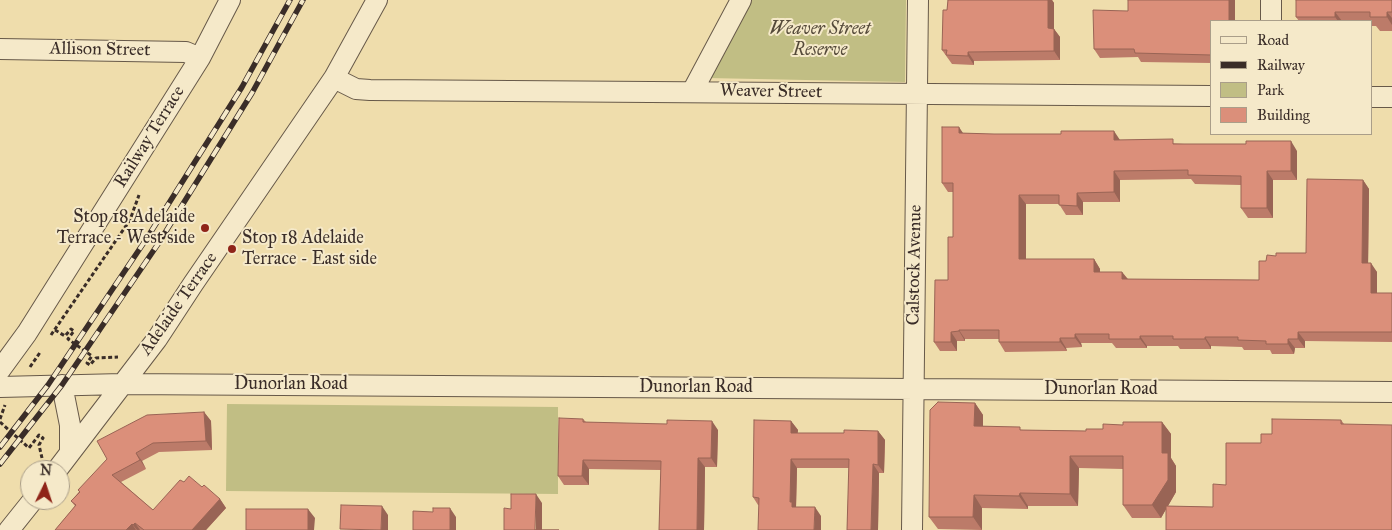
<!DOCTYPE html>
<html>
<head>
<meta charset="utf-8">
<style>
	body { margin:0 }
	#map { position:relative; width:1392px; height:530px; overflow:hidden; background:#efddac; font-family:"IM FELL Great Primer",serif }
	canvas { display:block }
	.legend { position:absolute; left:1210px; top:20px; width:162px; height:115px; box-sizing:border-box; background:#f5e9c9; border:1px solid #aa9e89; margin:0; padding:6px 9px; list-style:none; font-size:15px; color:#3a2d28 }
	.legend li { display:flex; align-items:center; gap:10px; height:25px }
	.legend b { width:25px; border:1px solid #aa9e89 }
	.north { position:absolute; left:20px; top:460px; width:50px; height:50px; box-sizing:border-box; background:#f5e9c9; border:1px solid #aa9e89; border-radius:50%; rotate:4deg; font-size:14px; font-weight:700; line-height:20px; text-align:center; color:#3a2d28 }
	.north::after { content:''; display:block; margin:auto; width:18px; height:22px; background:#8f2418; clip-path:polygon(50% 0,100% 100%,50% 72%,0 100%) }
</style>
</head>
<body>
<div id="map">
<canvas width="1392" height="530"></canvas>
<ul class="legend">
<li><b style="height:6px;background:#f5e9c9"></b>Road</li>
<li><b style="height:6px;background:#3a2d28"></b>Railway</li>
<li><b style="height:14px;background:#c1be84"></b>Park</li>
<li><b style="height:14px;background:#db8f7a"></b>Building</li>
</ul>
<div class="north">N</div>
</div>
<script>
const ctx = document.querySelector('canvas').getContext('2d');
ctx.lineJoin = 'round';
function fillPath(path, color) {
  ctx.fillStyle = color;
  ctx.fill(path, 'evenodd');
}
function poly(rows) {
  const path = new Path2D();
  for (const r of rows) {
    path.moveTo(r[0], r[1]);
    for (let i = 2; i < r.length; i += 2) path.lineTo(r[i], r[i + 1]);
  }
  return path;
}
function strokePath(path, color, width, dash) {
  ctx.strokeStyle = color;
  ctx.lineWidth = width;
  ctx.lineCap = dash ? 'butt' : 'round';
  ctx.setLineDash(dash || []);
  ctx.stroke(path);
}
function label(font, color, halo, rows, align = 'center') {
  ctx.font = font + ' "IM FELL Great Primer",serif';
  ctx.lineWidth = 4;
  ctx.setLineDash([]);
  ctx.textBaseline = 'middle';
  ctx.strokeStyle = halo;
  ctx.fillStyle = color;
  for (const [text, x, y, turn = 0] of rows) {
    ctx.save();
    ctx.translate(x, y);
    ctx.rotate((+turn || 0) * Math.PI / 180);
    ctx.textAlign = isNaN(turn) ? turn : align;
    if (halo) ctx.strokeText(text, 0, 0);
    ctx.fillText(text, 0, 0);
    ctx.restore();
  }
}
fillPath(poly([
	[750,0,906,0,905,82,707,78],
	[227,404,558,407,558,494,226,491]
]), '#c1be84');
const minor = poly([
	[1271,21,1271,0],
	[0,49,186,52,200,58],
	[334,78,356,89,370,90,1211,96],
	[692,92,741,0],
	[1371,97,1392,97],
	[0,370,27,333,200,58,230,0],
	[62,385,70,425,70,452],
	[0,387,122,384,1392,392],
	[57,470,157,339,193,284,334,78,377,0],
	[9,530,33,500],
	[912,530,918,0]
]);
strokePath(minor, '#675949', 22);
strokePath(poly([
	[55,330,65,336,71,329,74,331,68,339,92,356,87,363,90,365,96,358,118,357],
	[51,335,130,220,139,195],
	[30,367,41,351],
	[0,419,5,405],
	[0,422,29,448,39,435,43,438,39,445,42,458]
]), '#3a2d28', 3, [4, 2.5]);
strokePath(minor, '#f5e9c9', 20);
const rail = poly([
	[0,447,48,385,147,238,242,87,290,0],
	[0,464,62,385,158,244,252,93,303,0]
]);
strokePath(rail, '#3a2d28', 5.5);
strokePath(rail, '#f5e9c9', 4, [11]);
fillPath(poly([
	[948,0,1052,0,1054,3,1054,29,1060,37,1060,60,974,61,974,65,952,64,942,50,947,10],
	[1392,0,1392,31,1380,31,1376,26,1371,26,1371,21,1299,21,1296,17],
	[1128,11,1211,21,1211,63,1141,62,1138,57,1100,58,1094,49],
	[963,133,1120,140,1297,151,1297,180,1273,180,1273,218,1248,218,1241,208,1241,185,1195,184,1191,179,1120,180,1120,202,1083,202,1083,215,1066,215,1059,204,1026,204,1026,259,1094,259,1100,269,1100,272,1122,272,1128,279,1259,280,1266,261,1276,256,1306,253,1363,180,1369,189,1368,263,1377,272,1377,293,1392,293,1392,342,1305,341,1305,348,1295,348,1294,354,1272,354,1270,350,1244,350,1242,347,1211,346,1211,349,1180,349,1178,346,1147,346,1147,348,1116,348,1112,343,1081,343,1082,347,1066,348,1067,351,1005,352,999,342,999,339,965,339,965,341,957,341,957,351,940,351,934,342,948,280,953,237,953,192,948,192,942,183],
	[975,403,983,415,983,426,1023,430,1086,431,1103,429,1123,425,1162,422,1171,434,1171,458,1176,466,1176,492,1168,506,1213,507,1226,485,1261,443,1272,434,1341,420,1344,424,1392,530,1166,509,1161,518,1132,518,1123,505,1123,469,1079,468,1078,506,1028,506,1028,509,982,508,982,530,938,529,929,517],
	[204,412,211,421,212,450,159,452,142,461,146,469,121,482,153,510,184,482,202,487,220,499,226,508,206,530,55,530,75,506,71,501,107,459],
	[583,419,586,422,718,430,717,467,705,467,704,530,659,530,661,470,589,469,589,485,564,485,558,476],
	[791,421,798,430,797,433,844,433,878,431,885,440,884,473,879,473,878,530,847,530,849,468,797,468,796,507,821,516,758,505,753,497]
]), '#bc7b69');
fillPath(poly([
	[1048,0,1052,0,1054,3,1054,29,1060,37,1060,60,1054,51,1048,28],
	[1229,0,1235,0,1235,21,1229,21],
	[1335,12,1342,21,1338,21,1335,17],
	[1387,12,1392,18,1392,25,1387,17],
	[968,52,974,61,974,65,968,56],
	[959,127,965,136,959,133],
	[1114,131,1120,140,1114,140],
	[1291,141,1297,151,1297,180,1291,171],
	[1114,171,1120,180,1120,202,1114,192],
	[1267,171,1273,180,1273,218,1267,208],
	[1363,180,1369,189,1368,272,1362,263],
	[1077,193,1083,202,1083,215,1077,206],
	[1019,195,1026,204,1026,268,1019,259],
	[1094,259,1100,269,1100,281,1094,272],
	[1371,263,1377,272,1377,302,1371,293],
	[1122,272,1129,281,1122,279],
	[959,330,965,339,965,341,959,331],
	[951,332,957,341,957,351,951,342],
	[1298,332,1305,341,1305,348,1298,339],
	[1075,334,1081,343,1082,347,1075,338],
	[1140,336,1147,346,1147,348,1140,339],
	[1205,337,1211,346,1211,349,1205,339],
	[1060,338,1066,348,1067,351,1060,342],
	[1288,339,1295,348,1294,354,1288,344],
	[975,403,983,415,983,438,974,426],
	[204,412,211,421,212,450,206,441],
	[712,421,718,430,717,467,711,458],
	[791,421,798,430,797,442,791,433],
	[1162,422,1171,434,1171,458,1176,466,1176,492,1161,518,1152,505,1162,453],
	[878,431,885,440,884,473,878,465],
	[136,453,142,461,146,469,140,460],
	[1070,456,1079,468,1078,506,1070,494],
	[698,458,705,467,704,530,697,530],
	[791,459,797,468,796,508,792,507,790,502],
	[583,460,589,469,589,485,582,476],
	[873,464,879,473,878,530,871,530],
	[1020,493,1028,506,1028,509,1019,496],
	[536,494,542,503,542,530,536,530],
	[974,495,982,508,982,530,973,517],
	[220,499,226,508,206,530,192,530],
	[382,506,388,515,388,530,381,530],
	[815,507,821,516,821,530,814,530],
	[450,508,456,517,456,530,450,530],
	[308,509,315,518,314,530,308,530],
	[135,523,140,530,137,530,133,525],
	[132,524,136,530,126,530]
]), '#996455');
const building = poly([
	[948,0,1048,0,1048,28,1054,29,1054,51,968,52,968,56,946,55,947,50,942,50,943,10,947,10,948,0],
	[1128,0,1229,0,1229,21,1211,21,1211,55,1135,53,1134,49,1094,49,1093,10,1128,11,1128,0],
	[1296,0,1392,0,1392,12,1387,12,1387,17,1370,17,1370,12,1335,12,1335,17,1296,17,1296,0],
	[942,127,959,127,959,133,994,134,1061,134,1061,131,1114,131,1114,140,1173,139,1173,144,1246,144,1246,141,1291,141,1291,171,1267,171,1267,208,1241,208,1241,176,1188,175,1188,170,1114,171,1114,192,1077,193,1077,206,1059,205,1059,195,1019,195,1019,259,1094,259,1094,272,1122,272,1122,279,1259,280,1259,261,1266,261,1267,255,1276,256,1276,253,1306,253,1307,179,1363,180,1362,263,1371,263,1371,293,1392,293,1392,332,1298,332,1298,339,1288,339,1288,344,1266,344,1266,341,1238,340,1238,337,1205,337,1205,339,1173,339,1173,336,1140,336,1140,339,1109,339,1109,334,1075,334,1075,338,1060,338,1060,342,999,342,999,330,959,330,959,331,951,332,951,342,934,342,935,280,948,280,948,237,953,237,953,183,942,183,942,127],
	[938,402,975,403,974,426,1020,427,1020,430,1086,431,1086,429,1103,429,1103,424,1123,425,1123,422,1162,422,1162,453,1168,453,1168,480,1152,505,1123,505,1123,456,1070,456,1070,494,1020,493,1019,496,974,495,973,517,929,517,930,410,938,402],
	[204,412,206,441,153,443,136,453,140,460,112,475,153,510,180,480,184,482,189,476,202,487,204,485,220,499,192,530,144,530,135,523,133,525,132,524,126,530,55,530,76,505,71,501,80,492,78,490,107,459,97,441,147,415,204,412],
	[559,418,583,419,583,422,667,424,667,420,712,421,711,458,698,458,697,530,659,530,661,461,583,460,582,476,558,476,559,418],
	[1272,419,1341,420,1341,424,1392,425,1392,530,1166,530,1166,506,1213,507,1213,484,1226,485,1226,443,1261,443,1261,434,1272,434,1272,419],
	[754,420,791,421,791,433,844,433,844,430,878,431,878,465,873,464,871,530,847,530,849,459,791,459,790,502,792,502,792,507,815,507,814,530,758,530,759,498,753,497,754,420],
	[511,494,536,494,535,530,559,530,504,530,504,508,511,509,511,494],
	[341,505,382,506,381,530,340,529,341,505],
	[433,508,450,508,450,530,413,530,413,511,433,512,433,508],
	[246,509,308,509,308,530,246,530,246,509]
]);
fillPath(building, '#db8f7a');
strokePath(building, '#996455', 1);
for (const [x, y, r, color] of [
	[205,228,5,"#8f2418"],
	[232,249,5,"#8f2418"]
]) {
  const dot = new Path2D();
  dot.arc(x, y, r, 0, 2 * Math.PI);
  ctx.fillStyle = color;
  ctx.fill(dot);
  strokePath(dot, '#f5e9c9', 2);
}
label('italic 18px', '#554a3a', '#f5e9c9', [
	["Weaver Street",820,30],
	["Reserve",820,51]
]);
label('18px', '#3a2d28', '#f5e9c9', [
	["Allison Street",100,50,1],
	["Weaver Street",771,92,1],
	["Railway Terrace",150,137,-58],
	["Calstock Avenue",915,265,-89],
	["Adelaide Terrace",179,304,-55],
	["Dunorlan Road",291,385],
	["Dunorlan Road",696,388],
	["Dunorlan Road",1101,390]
]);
label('18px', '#3a2d28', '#f5e9c9', [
	["Stop 18 Adelaide",195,218],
	["Terrace - West side",195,239],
	["Stop 18 Adelaide",242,239,"left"],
	["Terrace - East side",242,260,"left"]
], 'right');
</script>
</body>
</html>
